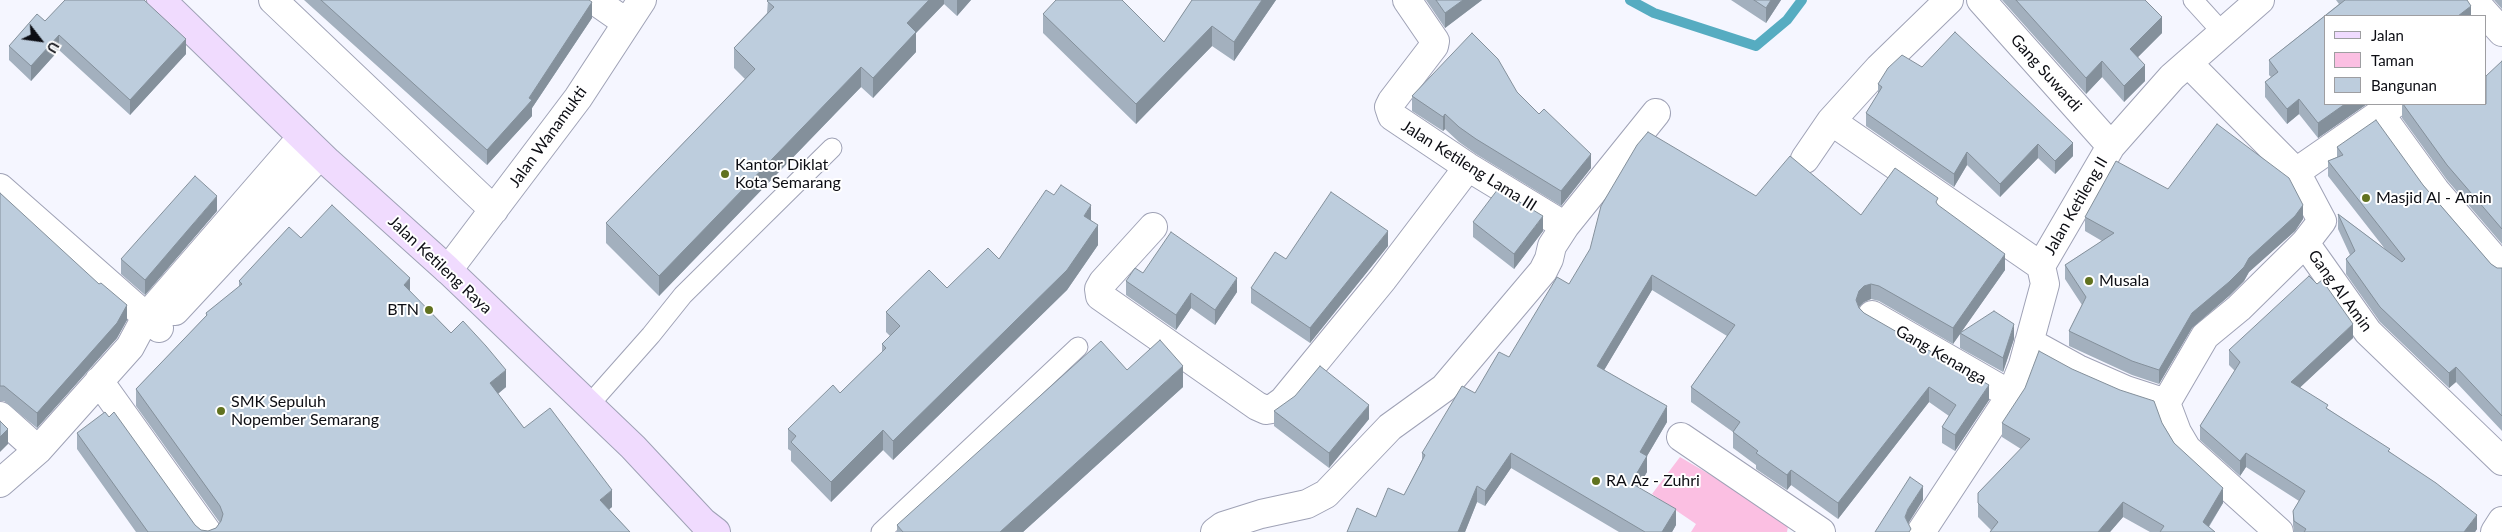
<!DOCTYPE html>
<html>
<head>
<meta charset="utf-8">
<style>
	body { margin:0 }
	#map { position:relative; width:2502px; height:532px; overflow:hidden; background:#f5f6ff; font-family:Lato,sans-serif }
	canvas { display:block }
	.legend { position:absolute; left:2324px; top:15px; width:162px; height:90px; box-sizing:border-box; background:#fff; border:1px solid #9e9ea1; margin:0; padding:6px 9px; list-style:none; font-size:15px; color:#0c0d13 }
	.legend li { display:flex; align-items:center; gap:10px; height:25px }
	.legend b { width:25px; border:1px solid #9e9ea1 }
	.north { position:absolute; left:15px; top:15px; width:50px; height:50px; -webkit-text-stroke:4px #fff; paint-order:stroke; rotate:120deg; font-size:14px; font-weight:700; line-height:20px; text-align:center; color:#0c0d13 }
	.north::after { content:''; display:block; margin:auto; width:18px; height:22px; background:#0c0d13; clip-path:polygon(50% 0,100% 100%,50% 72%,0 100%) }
</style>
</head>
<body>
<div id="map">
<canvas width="2502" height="532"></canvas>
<ul class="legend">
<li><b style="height:6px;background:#f0dbfe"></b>Jalan</li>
<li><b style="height:14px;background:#fbbfe2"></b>Taman</li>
<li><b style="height:14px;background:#bdcddd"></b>Bangunan</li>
</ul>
<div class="north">U</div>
</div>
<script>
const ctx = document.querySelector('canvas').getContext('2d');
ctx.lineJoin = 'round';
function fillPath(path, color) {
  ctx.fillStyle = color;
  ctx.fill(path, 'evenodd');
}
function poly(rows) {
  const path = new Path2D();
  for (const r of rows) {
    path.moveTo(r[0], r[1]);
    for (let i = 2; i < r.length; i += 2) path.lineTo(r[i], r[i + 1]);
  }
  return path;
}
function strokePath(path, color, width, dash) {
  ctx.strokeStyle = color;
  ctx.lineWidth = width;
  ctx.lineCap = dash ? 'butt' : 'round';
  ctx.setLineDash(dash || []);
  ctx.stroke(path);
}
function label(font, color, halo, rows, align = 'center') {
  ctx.font = font + ' Lato,sans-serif';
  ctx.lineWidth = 4;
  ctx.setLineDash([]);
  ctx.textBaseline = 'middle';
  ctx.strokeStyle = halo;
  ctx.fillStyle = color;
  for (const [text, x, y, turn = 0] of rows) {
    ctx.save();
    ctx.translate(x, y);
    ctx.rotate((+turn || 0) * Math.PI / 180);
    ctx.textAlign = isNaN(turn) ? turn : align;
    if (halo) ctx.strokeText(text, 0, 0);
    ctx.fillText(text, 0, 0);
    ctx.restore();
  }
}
fillPath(poly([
	[1680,457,1789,521,1787,532,1691,532,1696,524,1652,494]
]), '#fbbfe2');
strokePath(poly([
	[1630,0,1654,13,1756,46,1787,20,1802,0]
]), '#56acc1', 10);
const service = poly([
	[2193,0,2222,32],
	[589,405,651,335,683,295,832,148],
	[881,532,1078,347]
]);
const minor = poly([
	[273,0,494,210],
	[594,0,627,23],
	[1981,0,2111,146],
	[2473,0,2502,32],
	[2380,114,2435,190,2502,268],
	[1831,121,2041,266],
	[1805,159,1831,121,1879,68,1949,0],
	[2296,172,2394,104],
	[0,188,159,328],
	[1565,226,1656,113],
	[1153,227,1103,282,1099,289,1100,296,1257,406,1266,410,1272,409,1283,401,1383,279,1468,167],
	[2305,243,2368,332,2502,461],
	[448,270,578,98,642,0],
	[175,311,320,155],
	[1872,315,2011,395],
	[2029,342,2078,369,2126,390,2166,403,2177,432,2187,449,2279,532],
	[99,381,207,532],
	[2166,403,2205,336,2239,308,2305,243,2322,221,2296,172,2188,63],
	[0,416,38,450],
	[1681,437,1821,532],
	[0,483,38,450,130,347,146,317,302,137],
	[1215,532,1223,526,1261,514,1307,504,1326,494,1390,427,1444,388,1543,271,1549,259,1552,246,1565,226,1468,167,1392,116,1389,107,1392,101,1434,46,1435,41,1407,0],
	[1921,532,2011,395,2023,365,2045,284,2041,266,2111,146,2172,77,2260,0],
	[2495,532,2502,521]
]);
const secondary = poly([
	[161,0,328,162,448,270,633,447,703,522,716,532]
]);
strokePath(service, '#9fa2b6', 21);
strokePath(minor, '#9fa2b6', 30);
strokePath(secondary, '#9fa2b6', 30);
strokePath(service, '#fff', 19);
strokePath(minor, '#fff', 28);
strokePath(secondary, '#f0dbfe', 28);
fillPath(poly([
	[304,0,589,0,592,18,532,108,532,116,487,165],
	[768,0,971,0,957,16,944,4,916,33,916,52,873,98,861,87,659,296,606,243,606,223,745,79,734,68,734,48,767,13],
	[1192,0,1276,0,1234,61,1212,46,1136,124,1043,33,1043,14,1164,42],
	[1426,0,1482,0,1445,28],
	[1731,0,1781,0,1766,23],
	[2002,0,2145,0,2162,33,2138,57,2145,81,2124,102,2102,77,2086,94],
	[2336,0,2467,0,2471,16,2326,104,2367,104,2318,138,2299,114,2287,124,2265,97,2265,82,2271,77,2269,75,2269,60,2339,4],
	[2494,0,2502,0,2502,9],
	[45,21,186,54,130,115,59,50,31,81,9,60,9,46],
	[2502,62,2502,244,2447,180,2402,118,2402,104,2486,104],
	[1922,67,2073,156,2055,174,2038,158,2000,197,1967,165,1954,187,1866,126,1866,113,1878,94,1878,84],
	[1517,92,1591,168,1561,206,1476,154,1459,142,1445,129,1443,131,1412,111,1412,96],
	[2337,147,2423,185,2491,264,2497,268,2502,268,2502,431,2456,382,2449,388,2380,322,2346,274,2346,259,2350,255,2338,229,2338,214,2385,249,2328,176,2328,161,2337,157],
	[2168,189,2303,219,2295,231,2249,272,2244,281,2229,296,2192,328,2159,384,2132,375,2069,346,2069,331,2082,305,2065,279,2065,265,2102,241,2085,231,2085,217],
	[0,193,127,320,117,338,37,428,4,401,0,401],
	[1054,195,1091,220,1098,245,1067,290,893,460,883,450,831,502,791,461,791,451,788,449,788,429,840,393,882,352,882,344,890,336,886,332,886,312,947,288,999,259],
	[1756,196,1861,215,1938,206,2005,270,1961,332,2014,339,2003,372,1960,348,1960,334,1953,344,1879,301,1871,299,1864,302,1859,307,1864,313,1989,400,1955,451,1942,443,1942,427,1949,416,1929,402,1838,519,1791,485,1787,490,1756,469,1756,465,1733,448,1733,432,1691,402,1691,387,1727,336,1652,290,1604,370,1667,422,1647,456,1647,472,1638,487,1676,525,1672,532,1619,532,1511,468,1485,506,1477,502,1465,532,1347,532,1376,517,1404,495,1422,460,1422,453,1475,393,1509,357,1569,284],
	[217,211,145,295,121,274,121,259],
	[1473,222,1543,231,1514,269,1473,237],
	[301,238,410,292,506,387,498,394,524,428,612,507,609,509,630,532,136,532,77,449,77,433,201,530,208,531,216,528,220,523,136,406,136,389,206,316,206,313,239,287,239,281],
	[1388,246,1310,343,1251,303,1251,288,1286,259],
	[1143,273,1237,292,1215,325,1191,308,1176,330,1126,295,1126,281],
	[2353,338,2300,387,2328,409,2390,452,2477,529,2475,532,2294,532,2293,525,2293,511,2299,501,2246,467,2240,476,2200,440,2200,426,2235,371,2229,365,2229,350],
	[1127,370,1183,387,1023,532,897,532,897,525],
	[1274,411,1369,419,1329,468,1274,426],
	[2002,423,2162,423,2174,443,2223,503,2209,527,2215,532,2150,532,2123,517,2110,532,1990,532,1991,530,1978,517,1978,493,2021,449,2002,437]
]), '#a3b0be');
fillPath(poly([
	[929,0,944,0,944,4,916,33,916,52,873,98,873,78,907,23],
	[957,0,971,0,957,16],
	[1262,0,1276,0,1234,61,1234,42],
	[1463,0,1482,0,1445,28,1445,13],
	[1771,0,1781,0,1766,23,1766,8],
	[592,2,592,18,532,108,532,116,487,165,487,150,529,98],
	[2471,6,2471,16,2458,16],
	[2162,17,2162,33,2130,65,2130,49],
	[1212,26,1212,46,1136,124,1136,104],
	[59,35,59,50,31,81,31,66],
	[186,39,186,54,130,115,130,100],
	[2102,61,2102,77,2086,94,2086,78],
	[2145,65,2145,81,2124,102,2124,86],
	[861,67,861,87,659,296,659,276],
	[2299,99,2299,114,2287,124,2287,109],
	[2345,104,2367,104,2318,138,2318,123],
	[1445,114,1445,129,1443,131,1443,117],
	[2073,143,2073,156,2055,174,2055,161],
	[2038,144,2038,158,2000,197,2000,184],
	[1967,152,1967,165,1954,187,1954,174],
	[1591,154,1591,168,1561,206,1561,191],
	[217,196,217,211,145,295,145,280],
	[1091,205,1091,225,1084,216],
	[2303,205,2303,219,2295,231,2249,272,2244,281,2229,296,2192,328,2159,384,2159,370,2192,313],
	[1543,216,1543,231,1514,269,1514,254],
	[1098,225,1098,245,1067,290,893,460,893,441],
	[1388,231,1388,246,1310,343,1310,328],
	[2005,254,2005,270,1953,344,1953,328],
	[1652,275,1652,290,1597,382,1597,366],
	[410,278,410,295,404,285],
	[1237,278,1237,292,1215,325,1215,310],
	[1871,284,1871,299,1864,302,1859,307,1856,300,1859,291,1864,286],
	[1191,293,1191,308,1176,330,1176,315],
	[127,305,127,320,117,338,37,428,37,413],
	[2014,324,2014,339,2003,372,2003,358],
	[2353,324,2353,338,2291,396,2291,382],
	[1183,366,1183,387,1023,532,1000,532],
	[2456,367,2456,382,2449,388,2449,373],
	[506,370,506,387,490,400,490,383],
	[1989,385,1989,400,1955,451,1955,435],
	[1929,387,1929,402,1838,519,1838,503],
	[1369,405,1369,419,1329,468,1329,453],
	[1667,406,1667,422,1640,468,1647,456,1647,472,1631,498,1631,483,1640,452],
	[8,429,8,444,0,452,0,437],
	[883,430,883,450,831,502,831,482],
	[1511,453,1511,468,1485,506,1485,491],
	[2246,453,2246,467,2240,476,2240,461],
	[1791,470,1791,485,1787,490,1787,475],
	[1477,486,1477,502,1465,532,1458,532],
	[1923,486,1923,500,1908,524,1905,517,1908,509],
	[2223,488,2223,503,2205,532,2203,522],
	[612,490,612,507,600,517,600,500],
	[2123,502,2123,517,2110,532,2098,532],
	[1676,509,1676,525,1672,532,1662,532],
	[2477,515,2477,529,2475,532,2464,532]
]), '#84909b');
const building = poly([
	[65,0,144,0,186,39,130,100,59,35,31,66,9,46,37,14,45,21,65,0],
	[321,0,589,0,592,2,529,98,532,100,487,150,321,0],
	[768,0,929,0,907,23,916,32,873,78,861,67,659,276,606,223,755,69,734,48,774,7,767,1,768,0],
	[1056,0,1122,0,1164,42,1192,0,1262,0,1234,42,1212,26,1136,104,1043,14,1056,0],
	[1436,0,1463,0,1445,13,1436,0],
	[1754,0,1771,0,1766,8,1754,0],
	[2016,0,2145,0,2162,17,2130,49,2145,65,2124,86,2102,61,2086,78,2016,0],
	[2345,0,2467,0,2471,6,2458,16,2326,16,2326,104,2345,104,2318,123,2299,99,2287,109,2265,82,2278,72,2269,60,2345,0],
	[1955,32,2073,143,2055,161,2038,144,2000,184,1967,152,1954,174,1866,113,1882,87,1878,84,1888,68,1902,55,1922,67,1955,32],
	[1472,33,1498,59,1517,92,1539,114,1544,109,1591,154,1561,191,1476,139,1459,127,1445,114,1443,117,1412,96,1472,33],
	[2502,61,2502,229,2447,165,2403,104,2486,104,2486,76,2502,61],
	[2376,120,2423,185,2491,264,2497,268,2502,268,2502,416,2456,367,2449,373,2380,307,2346,259,2355,251,2338,214,2402,262,2405,259,2328,161,2343,155,2337,147,2376,120],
	[2217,124,2289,178,2303,205,2295,216,2249,258,2244,267,2229,282,2192,313,2159,370,2132,361,2069,331,2086,297,2065,265,2114,233,2085,217,2116,161,2168,189,2217,124],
	[1648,132,1756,196,1790,156,1861,215,1895,168,1938,198,1936,202,1938,205,2005,254,1953,328,1879,286,1871,284,1864,286,1859,291,1856,300,1859,308,1864,313,1989,385,1955,435,1942,427,1956,405,1929,387,1838,503,1791,470,1787,475,1756,453,1758,451,1733,432,1740,422,1691,387,1735,325,1652,275,1597,366,1667,406,1640,452,1647,456,1631,483,1676,509,1662,532,1645,532,1511,453,1485,491,1477,486,1458,532,1347,532,1357,508,1376,517,1388,488,1404,495,1425,455,1422,453,1462,386,1475,393,1499,352,1509,357,1557,277,1569,284,1590,249,1601,206,1637,145,1648,132],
	[195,176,217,196,145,280,121,259,195,176],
	[1061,185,1091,205,1084,216,1098,225,1067,270,893,441,883,430,831,482,791,442,796,436,788,429,833,385,840,393,886,348,882,344,900,326,886,312,929,270,947,288,988,248,999,259,1046,190,1054,195,1061,185],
	[1498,189,1543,216,1514,254,1473,222,1498,189],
	[1331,192,1388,231,1310,328,1251,288,1275,252,1286,259,1331,192],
	[0,193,99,284,101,283,127,305,117,323,37,413,4,386,0,386,0,193],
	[332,205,410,278,404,285,451,333,463,321,486,346,506,370,490,383,524,428,550,408,612,490,600,500,630,532,148,532,77,433,105,412,109,417,114,412,195,525,201,530,208,531,216,528,221,521,223,514,220,506,136,389,207,315,206,313,242,284,239,281,289,227,301,238,332,205],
	[1171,232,1237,278,1215,310,1191,293,1176,315,1126,281,1135,268,1143,273,1171,232],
	[2309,276,2317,284,2322,280,2353,324,2291,382,2328,405,2326,408,2390,449,2388,451,2436,483,2477,515,2464,532,2304,532,2306,529,2294,521,2293,511,2305,491,2246,453,2240,461,2200,426,2240,362,2229,350,2309,276],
	[1994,311,2014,324,2003,358,1960,333,1994,311],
	[1160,340,1183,366,1000,532,903,532,897,525,1101,341,1127,370,1160,340],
	[2039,351,2072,369,2120,390,2154,401,2162,423,2174,443,2223,488,2203,522,2215,532,2160,532,2164,526,2123,502,2098,532,1990,532,1998,522,1978,503,1978,493,2030,439,2002,423,2025,388,2039,351],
	[1320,366,1369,405,1329,453,1274,411,1295,396,1320,366],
	[0,421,8,429,0,437,0,421],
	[1910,477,1923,486,1908,509,1905,517,1911,529,1909,532,1875,532,1910,477]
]);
fillPath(building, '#bdcddd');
strokePath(building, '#84909b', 1);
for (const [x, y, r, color] of [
	[725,174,5,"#61721f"],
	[2366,198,5,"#61721f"],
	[2089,281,5,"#61721f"],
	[429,310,5,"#61721f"],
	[221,411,5,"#61721f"],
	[1596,481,5,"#61721f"]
]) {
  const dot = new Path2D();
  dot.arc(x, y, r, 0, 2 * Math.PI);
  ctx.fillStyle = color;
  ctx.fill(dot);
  strokePath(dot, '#fff', 2);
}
label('16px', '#0c0d13', '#fff', [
	["Gang Suwardi",2046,73,48],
	["Jalan Wanamukti",548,137,-54],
	["Jalan Ketileng Lama III",1469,166,32],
	["Jalan Ketileng II",2076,206,-60],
	["Jalan Ketileng Raya",440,265,43],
	["Gang Al Amin",2340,291,54],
	["Gang Kenanga",1941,355,30]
]);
label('16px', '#0c0d13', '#fff', [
	["Kantor Diklat",735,165],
	["Kota Semarang",735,183],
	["Masjid Al - Amin",2376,198],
	["Musala",2099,281],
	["BTN",419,310,"right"],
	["SMK Sepuluh",231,402],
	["Nopember Semarang",231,420],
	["RA Az - Zuhri",1606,481]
], 'left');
</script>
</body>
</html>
